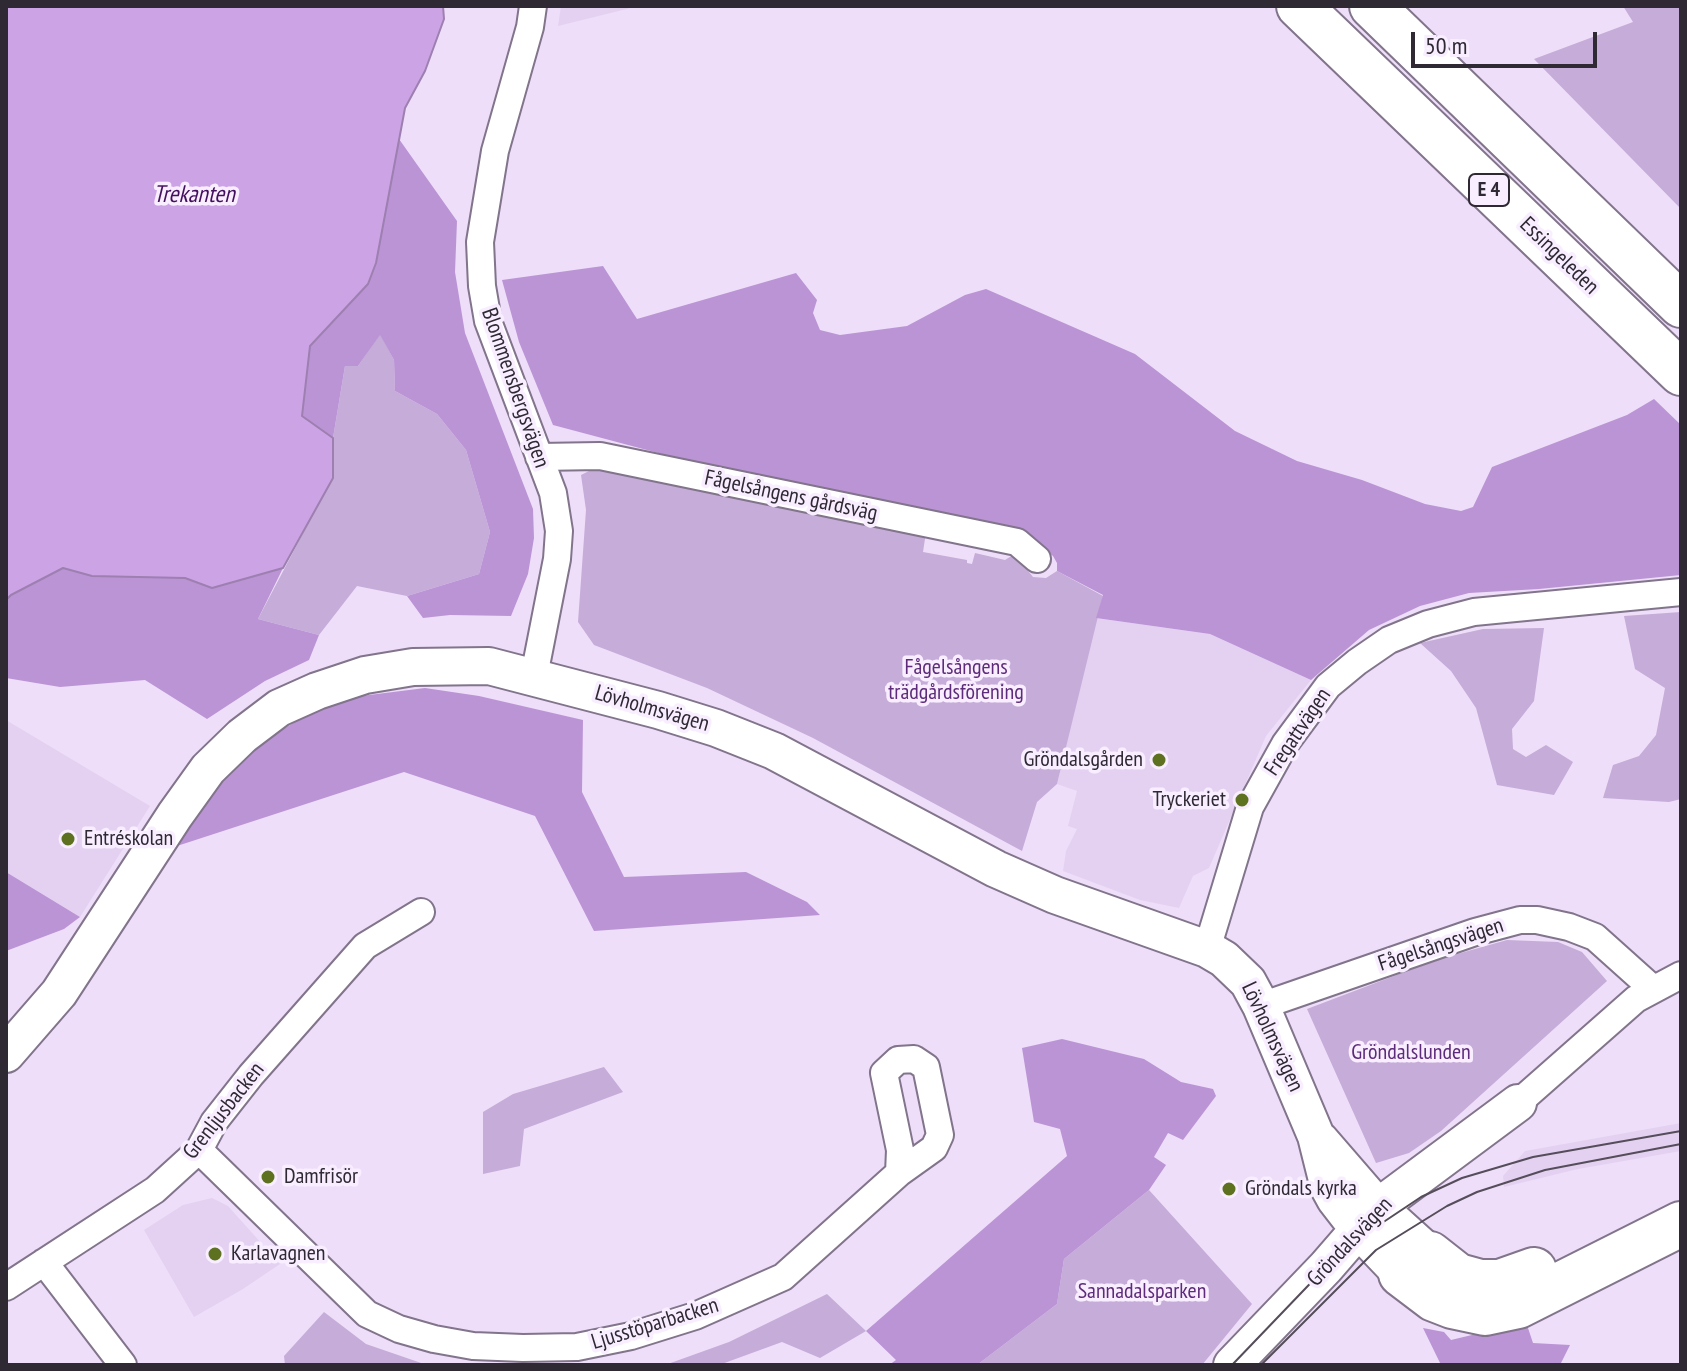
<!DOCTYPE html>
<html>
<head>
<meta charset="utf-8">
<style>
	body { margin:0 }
	#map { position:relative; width:1687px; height:1371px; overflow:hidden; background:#eedef9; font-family:"PT Sans Narrow",sans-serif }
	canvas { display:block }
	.frame { position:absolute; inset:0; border:8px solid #2f2933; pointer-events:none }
	.scale { position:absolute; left:1411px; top:32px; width:186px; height:36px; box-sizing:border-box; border:4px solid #2f2933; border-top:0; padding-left:10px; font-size:24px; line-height:28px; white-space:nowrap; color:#2f2933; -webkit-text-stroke:6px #f8eeff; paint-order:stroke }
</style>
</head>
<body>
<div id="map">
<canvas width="1687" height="1371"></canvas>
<div class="frame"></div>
<div class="scale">50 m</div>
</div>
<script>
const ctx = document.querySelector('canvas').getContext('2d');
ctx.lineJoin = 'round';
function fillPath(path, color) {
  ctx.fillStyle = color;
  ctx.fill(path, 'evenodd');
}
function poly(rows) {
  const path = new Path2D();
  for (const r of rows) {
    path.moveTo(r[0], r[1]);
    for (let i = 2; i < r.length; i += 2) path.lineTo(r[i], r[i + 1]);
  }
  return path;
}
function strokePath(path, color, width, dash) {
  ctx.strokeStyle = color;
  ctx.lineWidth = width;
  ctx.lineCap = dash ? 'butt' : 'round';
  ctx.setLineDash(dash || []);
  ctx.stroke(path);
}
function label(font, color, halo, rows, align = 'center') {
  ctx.font = font + ' "PT Sans Narrow",sans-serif';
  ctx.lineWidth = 7;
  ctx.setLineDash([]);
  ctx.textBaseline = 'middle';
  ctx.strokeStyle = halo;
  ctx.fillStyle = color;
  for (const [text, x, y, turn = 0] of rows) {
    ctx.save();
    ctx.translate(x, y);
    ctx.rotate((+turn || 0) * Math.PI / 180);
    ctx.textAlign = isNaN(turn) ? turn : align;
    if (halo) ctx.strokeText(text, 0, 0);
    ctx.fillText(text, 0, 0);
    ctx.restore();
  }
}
fillPath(poly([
	[561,6,639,6,558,26],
	[1096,618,1210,634,1311,680,1266,736,1209,868,1193,876,1179,908,1140,900,1063,871,1066,851,1077,829,1068,826,1077,791,1057,784],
	[6,720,150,806,80,917,6,872],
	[1681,1123,1681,1151,1578,1169,1504,1187,1503,1176,1525,1151],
	[212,1198,228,1206,280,1264,243,1289,194,1317,144,1230,183,1205]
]), '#e4d1f2');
fillPath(poly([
	[1623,6,1681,6,1681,209,1534,59,1633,22],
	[380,334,394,360,395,391,437,414,466,450,490,532,479,574,407,596,357,586,319,635,258,619,332,478,333,438,345,366,358,366],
	[603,464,926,532,923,552,967,560,967,563,972,564,975,553,1005,560,1013,555,1017,557,1033,577,1046,578,1057,571,1103,596,1057,784,1037,802,1022,851,813,738,707,688,594,645,578,622,586,510,581,475],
	[1681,612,1681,799,1669,802,1603,798,1613,765,1639,756,1656,735,1665,688,1635,669,1624,616],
	[1544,628,1534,701,1512,729,1513,749,1526,757,1546,745,1573,762,1554,795,1497,785,1476,708,1451,671,1420,643,1483,629],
	[1507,940,1558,942,1582,952,1607,981,1441,1131,1409,1153,1376,1163,1307,1009,1436,960],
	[604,1067,623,1092,524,1129,520,1166,483,1174,483,1112,513,1094],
	[1149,1190,1252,1304,1202,1365,977,1365,1057,1304,1064,1259],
	[827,1294,866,1331,820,1358,782,1342,719,1365,665,1365,729,1342],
	[324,1312,366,1344,427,1365,285,1365,284,1356]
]), '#c6acd8');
fillPath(poly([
	[399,139,457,221,455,272,465,333,533,509,534,538,528,574,511,616,450,615,423,618,407,596,479,574,490,532,466,450,437,414,395,391,394,360,380,335,358,366,345,366,333,438,302,417,310,346,368,284,376,263],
	[603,266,637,319,796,273,817,300,813,313,820,330,840,335,907,326,965,295,986,289,1135,354,1235,431,1297,461,1362,480,1425,504,1461,511,1473,507,1492,467,1627,415,1654,399,1681,425,1681,575,1539,589,1469,593,1420,606,1369,630,1311,680,1210,634,1096,618,1103,595,1057,571,1057,563,1053,556,1034,540,786,487,553,425,519,342,502,280],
	[63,568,92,576,185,578,212,588,283,568,258,619,319,635,309,660,265,681,207,719,145,680,60,687,6,678,6,600,11,595],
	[425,688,479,696,583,720,582,792,624,877,746,872,807,902,820,915,594,931,535,816,404,772,177,846,207,799,244,753,300,719,353,697],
	[6,872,80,917,64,929,6,951],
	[1062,1039,1144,1059,1181,1082,1213,1089,1216,1096,1183,1140,1168,1133,1154,1157,1166,1165,1149,1190,1064,1259,1057,1304,977,1365,889,1365,896,1360,866,1331,1067,1156,1060,1129,1034,1122,1022,1048],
	[1526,1322,1533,1343,1570,1345,1560,1365,1441,1365,1423,1328,1444,1332,1451,1340]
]), '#bb94d5');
const water = poly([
	[6,6,443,6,444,19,425,71,405,108,376,263,368,284,310,346,302,416,333,438,333,478,283,568,212,588,185,578,92,576,63,568,11,595,6,600,6,6]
]);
fillPath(water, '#cca4e6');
strokePath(water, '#9d7fb0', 2);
const street = poly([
	[533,6,530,27,495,151,480,242,482,286,488,321,553,493,559,531,557,559,534,676],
	[539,457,600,456,1017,542,1037,559],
	[1207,949,1250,807,1285,744,1328,686,1357,662,1389,640,1428,624,1474,612,1681,592],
	[1261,1006,1475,932,1520,920,1537,920,1569,927,1595,937,1653,989],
	[1518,1103,1636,999,1681,975],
	[199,1150,367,1314,399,1329,434,1339,473,1346,523,1348,577,1347,631,1336,695,1316,783,1277,899,1173,934,1148,940,1135,926,1067,914,1059,898,1060,884,1073,900,1150,899,1173],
	[44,1262,123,1365],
	[6,1287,155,1190,199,1150,214,1122,251,1075,365,946,421,912]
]);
const secondary = poly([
	[6,1054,59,993,175,815,208,769,242,736,279,708,317,691,365,675,413,667,489,666,658,710,716,728,774,751,996,869,1055,895,1207,949,1224,959,1248,982,1261,1006,1316,1136,1329,1188,1335,1199,1359,1230,1401,1274],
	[1320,1140,1378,1207,1430,1254],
	[1232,1365,1326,1267,1378,1207,1518,1103]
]);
const highway = poly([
	[1299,6,1681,373],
	[1372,6,1681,305],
	[1430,1254,1458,1276,1480,1282,1500,1282,1534,1270],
	[1401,1274,1434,1299,1452,1306,1485,1313,1518,1306,1681,1224]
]);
strokePath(street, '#81748b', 30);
strokePath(secondary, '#81748b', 40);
strokePath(highway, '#81748b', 48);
strokePath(street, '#fff', 26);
strokePath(secondary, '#fff', 36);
strokePath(highway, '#fff', 44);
strokePath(poly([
	[1232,1365,1326,1267,1364,1235,1421,1197,1462,1178,1533,1157,1681,1131],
	[1261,1365,1376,1250,1447,1206,1477,1192,1545,1170,1681,1144]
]), '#554d5a', 2);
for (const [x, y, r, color] of [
	[1159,760,8,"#5d7120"],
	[1242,800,8,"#5d7120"],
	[68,839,8,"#5d7120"],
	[268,1177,8,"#5d7120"],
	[1229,1189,8,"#5d7120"],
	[215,1254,8,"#5d7120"]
]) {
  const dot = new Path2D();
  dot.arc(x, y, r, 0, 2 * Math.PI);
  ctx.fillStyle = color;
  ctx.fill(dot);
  strokePath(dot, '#f8eeff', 3);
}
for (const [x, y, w] of [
	[1489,190,40]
]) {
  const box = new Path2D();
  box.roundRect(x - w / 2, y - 16, w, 32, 6);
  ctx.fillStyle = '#f8eeff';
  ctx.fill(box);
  strokePath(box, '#2f2933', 2);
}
label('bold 20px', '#2f2933', null, [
	["E 4",1489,190]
]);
label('22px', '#2f2933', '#f8eeff', [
	["Essingeleden",1559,256,44],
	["Blommensbergsvägen",515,388,71],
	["Fågelsångens gårdsväg",791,496,12],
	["Lövholmsvägen",652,709,16],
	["Fregattvägen",1298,732,-56],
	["Fågelsångsvägen",1441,945,-18],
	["Lövholmsvägen",1272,1037,65],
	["Grenljusbacken",224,1111,-52],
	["Gröndalsvägen",1350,1242,-47],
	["Ljusstöparbacken",655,1324,-17]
]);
label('22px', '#5d2b79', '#f8eeff', [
	["Fågelsångens",956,668],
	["trädgårdsförening",956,693],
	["Gröndalslunden",1411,1053],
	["Sannadalsparken",1142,1292]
]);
label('22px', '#2f2933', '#f8eeff', [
	["Gröndalsgården",1143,760,"right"],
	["Tryckeriet",1226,800,"right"],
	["Entréskolan",84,839],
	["Damfrisör",284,1177],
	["Gröndals kyrka",1245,1189],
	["Karlavagnen",231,1254]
], 'left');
label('italic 24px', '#44105e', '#f8eeff', [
	["Trekanten",194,195]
]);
</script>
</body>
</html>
